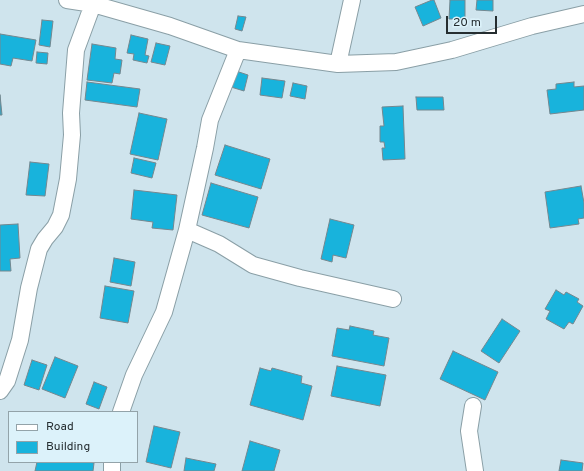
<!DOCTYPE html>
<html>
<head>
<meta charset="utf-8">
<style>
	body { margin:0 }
	#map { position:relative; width:584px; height:471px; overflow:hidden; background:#cfe4ed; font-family:Overpass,sans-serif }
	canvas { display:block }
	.legend { position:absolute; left:8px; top:411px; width:130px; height:52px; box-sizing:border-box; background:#dcf2fa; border:1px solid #93a3a9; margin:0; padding:5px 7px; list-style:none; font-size:12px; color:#252d30 }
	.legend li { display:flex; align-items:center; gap:8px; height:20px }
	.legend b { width:20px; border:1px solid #93a3a9 }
	.scale { position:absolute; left:446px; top:16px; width:51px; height:18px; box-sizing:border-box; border:2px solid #252d30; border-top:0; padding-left:5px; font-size:12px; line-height:14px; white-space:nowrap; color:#252d30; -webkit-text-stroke:3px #dcf2fa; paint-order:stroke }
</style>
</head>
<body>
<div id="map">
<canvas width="584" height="471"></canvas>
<ul class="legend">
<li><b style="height:5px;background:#fff"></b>Road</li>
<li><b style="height:11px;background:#18b3dc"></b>Building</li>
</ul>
<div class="scale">20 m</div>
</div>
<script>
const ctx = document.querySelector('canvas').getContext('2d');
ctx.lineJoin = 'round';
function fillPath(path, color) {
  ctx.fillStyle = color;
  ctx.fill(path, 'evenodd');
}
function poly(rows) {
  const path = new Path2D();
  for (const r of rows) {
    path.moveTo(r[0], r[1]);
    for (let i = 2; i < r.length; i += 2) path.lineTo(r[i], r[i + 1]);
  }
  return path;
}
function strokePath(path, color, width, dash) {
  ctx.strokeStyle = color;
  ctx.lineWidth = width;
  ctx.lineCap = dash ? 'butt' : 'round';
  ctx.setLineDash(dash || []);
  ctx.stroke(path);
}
const building = poly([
	[432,0,434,0,441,18,423,26,415,7,432,0],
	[450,0,465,0,465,19,449,19,450,0],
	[477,0,493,0,493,11,476,10,477,0],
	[238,16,246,17,242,31,235,29,238,16],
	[42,20,53,21,50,47,39,45,42,20],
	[0,34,36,40,32,61,13,58,11,66,0,64,0,34],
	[131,35,148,39,145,55,149,56,147,63,133,60,134,54,127,53,131,35],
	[156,43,170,46,165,65,151,62,156,43],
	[92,44,116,48,115,59,122,60,120,74,114,73,112,83,87,80,92,44],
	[37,52,48,53,47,64,36,63,37,52],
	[236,71,248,75,244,91,231,87,236,71],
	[262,78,285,81,282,98,260,95,262,78],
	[87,82,140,89,137,107,85,100,87,82],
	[574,82,574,87,584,86,584,110,550,114,547,90,556,89,556,84,574,82],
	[293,83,307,86,305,99,290,96,293,83],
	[0,95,2,115,0,115,0,95],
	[416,97,443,97,444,110,417,110,416,97],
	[403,106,405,159,383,160,382,148,385,148,384,142,380,142,380,126,384,126,382,107,403,106],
	[139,113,167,119,158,160,130,154,139,113],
	[225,145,270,159,261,189,215,175,225,145],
	[134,158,156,163,152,178,131,173,134,158],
	[30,162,49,164,45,196,26,195,30,162],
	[211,183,258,197,249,228,202,215,211,183],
	[581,186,584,203,584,218,578,219,579,224,550,228,545,192,581,186],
	[134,190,177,195,173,230,152,228,153,222,131,219,134,190],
	[330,219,354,225,346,258,333,255,332,262,321,259,330,219],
	[18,224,20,258,10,259,11,271,0,271,0,225,18,224],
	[114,258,135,262,131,286,110,282,114,258],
	[105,286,134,291,128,323,100,318,105,286],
	[556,290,564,295,566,292,579,299,577,302,583,306,573,324,569,322,564,329,546,319,550,311,545,309,556,290],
	[502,319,520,331,499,363,481,351,502,319],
	[350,326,374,331,373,335,389,338,384,366,332,356,337,328,349,330,350,326],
	[453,351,498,372,485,400,440,379,453,351],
	[55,357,78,366,65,398,42,389,55,357],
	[32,360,47,365,39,390,24,385,32,360],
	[337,366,386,375,380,406,331,396,337,366],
	[260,368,271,371,272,368,302,376,301,383,312,386,303,420,250,405,260,368],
	[94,382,107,387,99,409,86,404,94,382],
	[154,426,180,432,171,468,146,462,154,426],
	[250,441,280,450,274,471,242,471,250,441],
	[186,458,216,464,214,471,184,471,186,458],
	[561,460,583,463,582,471,559,471,561,460],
	[37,462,88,462,94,463,93,471,35,471,37,462]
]);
fillPath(building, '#18b3dc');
strokePath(building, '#74878f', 1);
const minor = poly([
	[67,0,93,4,170,26,238,50,338,64,396,62,452,50,532,26,584,14],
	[338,64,352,0],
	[187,230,219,244,253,265,300,278,393,299],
	[0,391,7,381,20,340,29,288,39,249,45,239,55,227,61,215,68,179,72,135,71,113,76,50,93,4],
	[473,406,469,431,475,471],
	[121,412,134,375,164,312,187,230,205,148,210,120,238,50],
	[112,471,112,462]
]);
strokePath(minor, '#8a9fa6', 18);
strokePath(minor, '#fff', 16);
</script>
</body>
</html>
